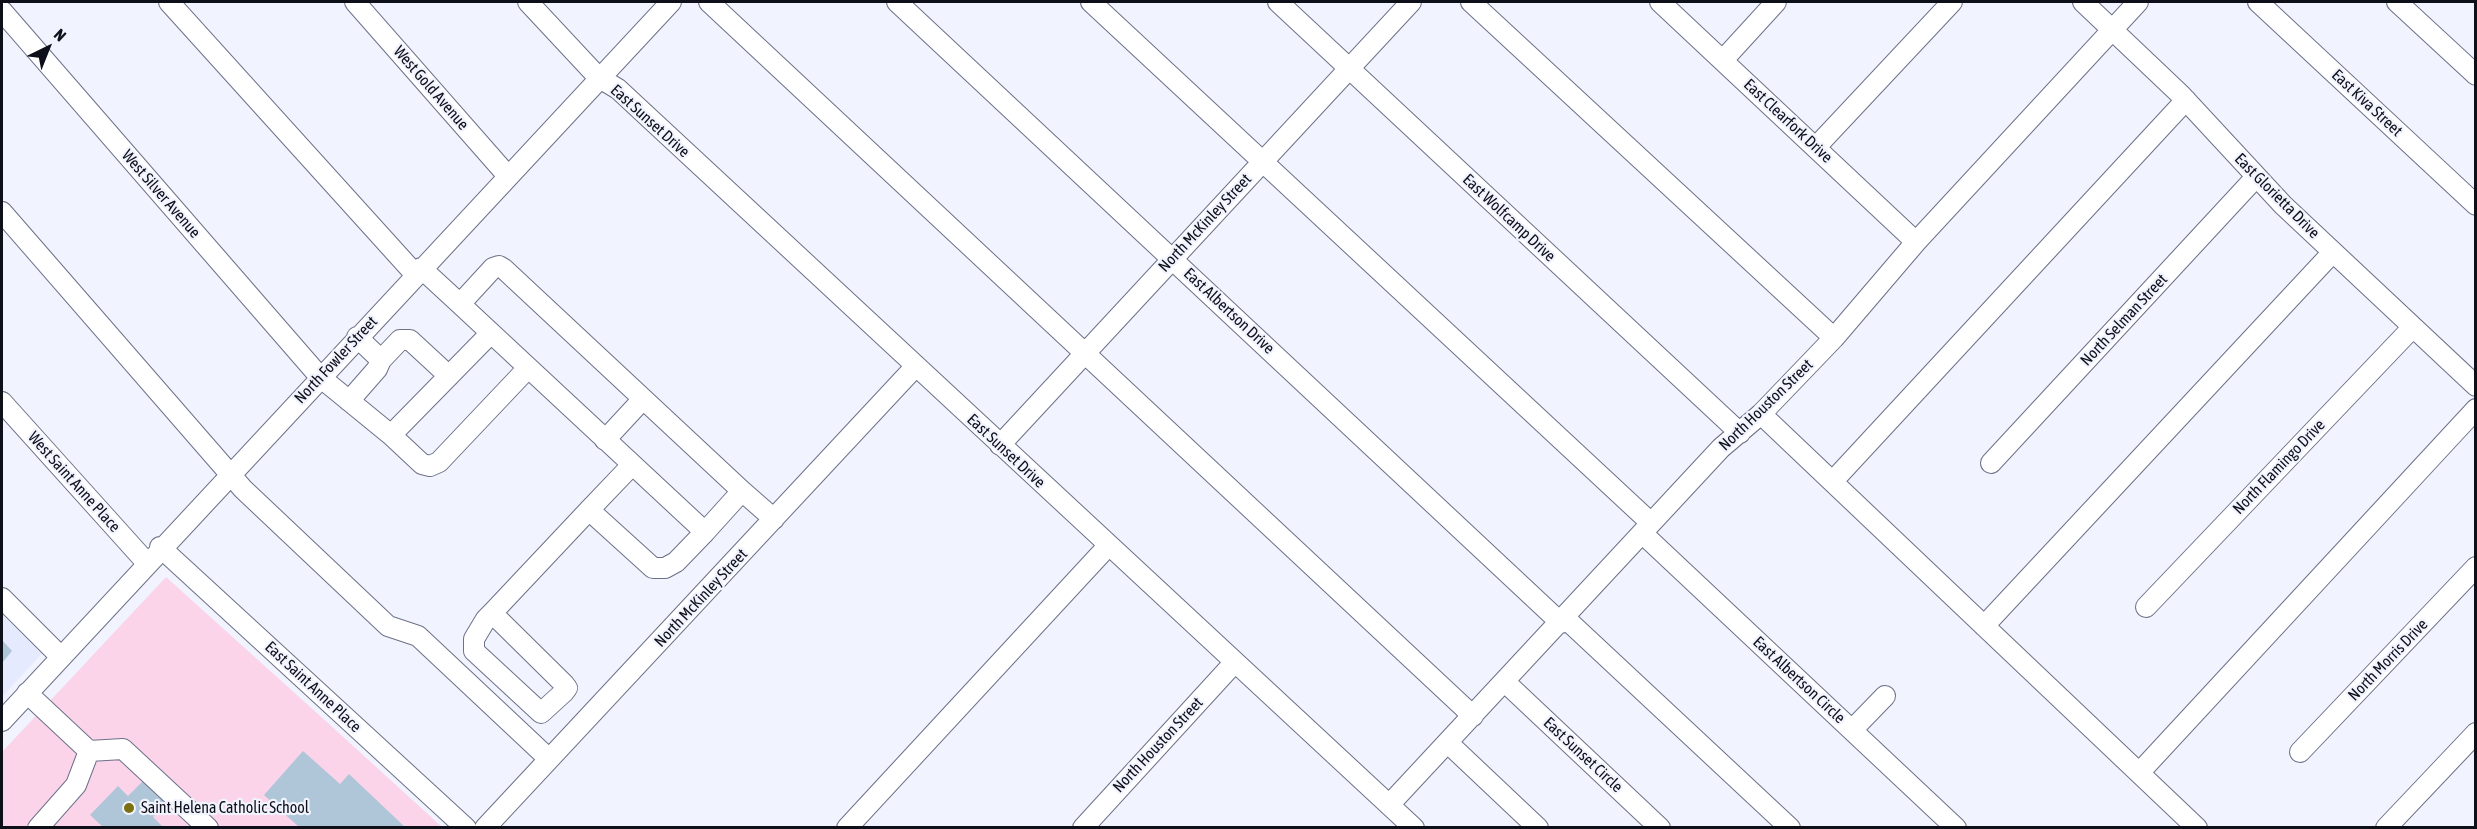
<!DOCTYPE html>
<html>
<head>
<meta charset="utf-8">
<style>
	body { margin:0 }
	#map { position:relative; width:2477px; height:829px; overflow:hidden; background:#f1f4fe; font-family:"Asap Condensed",sans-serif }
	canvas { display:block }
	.frame { position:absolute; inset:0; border:3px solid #0e1019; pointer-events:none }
	.north { position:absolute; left:18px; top:18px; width:60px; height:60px; -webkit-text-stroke:4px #f1f4fe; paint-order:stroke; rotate:43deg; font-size:16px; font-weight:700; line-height:24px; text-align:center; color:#0e1019 }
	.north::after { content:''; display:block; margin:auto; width:21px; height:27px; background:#0e1019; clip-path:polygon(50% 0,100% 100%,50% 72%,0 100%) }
</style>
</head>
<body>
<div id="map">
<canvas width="2477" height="829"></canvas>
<div class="frame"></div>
<div class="north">N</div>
</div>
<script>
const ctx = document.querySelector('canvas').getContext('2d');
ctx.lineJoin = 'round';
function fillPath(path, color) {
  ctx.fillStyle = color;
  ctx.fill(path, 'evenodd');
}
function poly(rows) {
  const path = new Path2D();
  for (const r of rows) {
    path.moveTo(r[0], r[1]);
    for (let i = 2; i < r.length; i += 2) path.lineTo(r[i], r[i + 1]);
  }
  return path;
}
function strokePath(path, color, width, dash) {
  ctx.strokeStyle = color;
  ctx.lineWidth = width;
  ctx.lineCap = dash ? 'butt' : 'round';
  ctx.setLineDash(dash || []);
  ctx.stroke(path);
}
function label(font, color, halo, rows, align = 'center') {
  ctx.font = font + ' "Asap Condensed",sans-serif';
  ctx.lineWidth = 4.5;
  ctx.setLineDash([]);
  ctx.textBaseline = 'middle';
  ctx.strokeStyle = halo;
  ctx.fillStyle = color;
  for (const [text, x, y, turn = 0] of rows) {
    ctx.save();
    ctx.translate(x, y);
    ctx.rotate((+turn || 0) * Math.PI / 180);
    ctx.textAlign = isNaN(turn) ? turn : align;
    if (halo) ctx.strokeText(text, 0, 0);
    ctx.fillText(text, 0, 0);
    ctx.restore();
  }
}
fillPath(poly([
	[2,598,49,646,2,697]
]), '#e5eafe');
fillPath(poly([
	[166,577,328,723,442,827,2,827,2,752]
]), '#fbd4ea');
fillPath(poly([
	[2,640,12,651,2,663],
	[303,751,340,784,349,774,406,828,300,828,264,795],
	[145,779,169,801,153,817,164,828,104,828,90,815,118,786,128,796]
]), '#aec6d7');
const minor = poly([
	[169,2,415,274],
	[355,2,507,175],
	[528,2,598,77,618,89,1414,828],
	[709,2,1473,716],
	[897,2,1561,623],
	[1091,2,1651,523],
	[1278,2,1740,433],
	[1471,2,1834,338],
	[1660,2,1916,242],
	[2083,2,2181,95,2283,205,2476,386],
	[2258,2,2476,205],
	[2397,2,2476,75],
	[2,11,320,377,391,435],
	[1723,60,1776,2],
	[1816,147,1952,2],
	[2,212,243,489,388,626,418,636,548,758],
	[421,268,460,304,705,532,742,491,504,269,499,266,493,268,460,304],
	[491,333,391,435,422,464,430,466,439,462,528,368],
	[357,337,381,360,400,340,410,340,449,376],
	[349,401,377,369,381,360],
	[2,402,146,562],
	[1761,414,2197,828],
	[605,440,643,399],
	[1000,445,1411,2],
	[1991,463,2256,177],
	[1833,481,2186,100],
	[742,491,774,519],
	[589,510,653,568,665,568,676,562,705,532],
	[1642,533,1956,828],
	[160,547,466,828],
	[2,598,61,657],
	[2146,607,2413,327],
	[492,613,564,684,567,688,564,692,541,713,474,651,474,639,486,619,492,613,589,510,632,465],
	[1565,618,1790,828],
	[1984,626,2333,252],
	[1505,682,1660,828],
	[27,693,89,751,123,749,208,828],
	[2,721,671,2],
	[1853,729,1885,696],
	[1448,743,1538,828],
	[2300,752,2476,567],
	[2139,773,2476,409],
	[1389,805,1721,448,1761,414,1834,338,1916,242,2138,2],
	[38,828,76,785,89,751],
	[485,828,915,367],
	[847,828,1108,546],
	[1083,828,1234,663],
	[2386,828,2476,733]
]);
strokePath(minor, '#6c7188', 22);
strokePath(minor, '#fff', 20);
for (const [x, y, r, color] of [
	[129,808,6,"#7a7010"]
]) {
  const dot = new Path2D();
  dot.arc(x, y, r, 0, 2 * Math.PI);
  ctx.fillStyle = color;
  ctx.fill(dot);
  strokePath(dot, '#f1f4fe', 2);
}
label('16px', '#0e1019', '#f1f4fe', [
	["West Gold Avenue",431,88,49],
	["East Kiva Street",2367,103,43],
	["East Sunset Drive",650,121,42],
	["East Clearfork Drive",1788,121,43],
	["West Silver Avenue",161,194,49],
	["East Glorietta Drive",2277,196,45],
	["East Wolfcamp Drive",1509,218,43],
	["North McKinley Street",1205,223,-47],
	["East Albertson Drive",1229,311,43],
	["North Selman Street",2124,320,-47],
	["North Fowler Street",336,360,-47],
	["North Houston Street",1766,405,-44],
	["East Sunset Drive",1006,451,43],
	["North Flamingo Drive",2279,467,-46],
	["West Saint Anne Place",74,482,48],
	["North McKinley Street",701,598,-47],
	["North Morris Drive",2388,660,-46],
	["East Albertson Circle",1799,680,43],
	["East Saint Anne Place",313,687,43],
	["North Houston Street",1158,745,-47],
	["East Sunset Circle",1583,755,43]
]);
label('16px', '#0e1019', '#f1f4fe', [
	["Saint Helena Catholic School",141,808]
], 'left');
</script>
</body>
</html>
